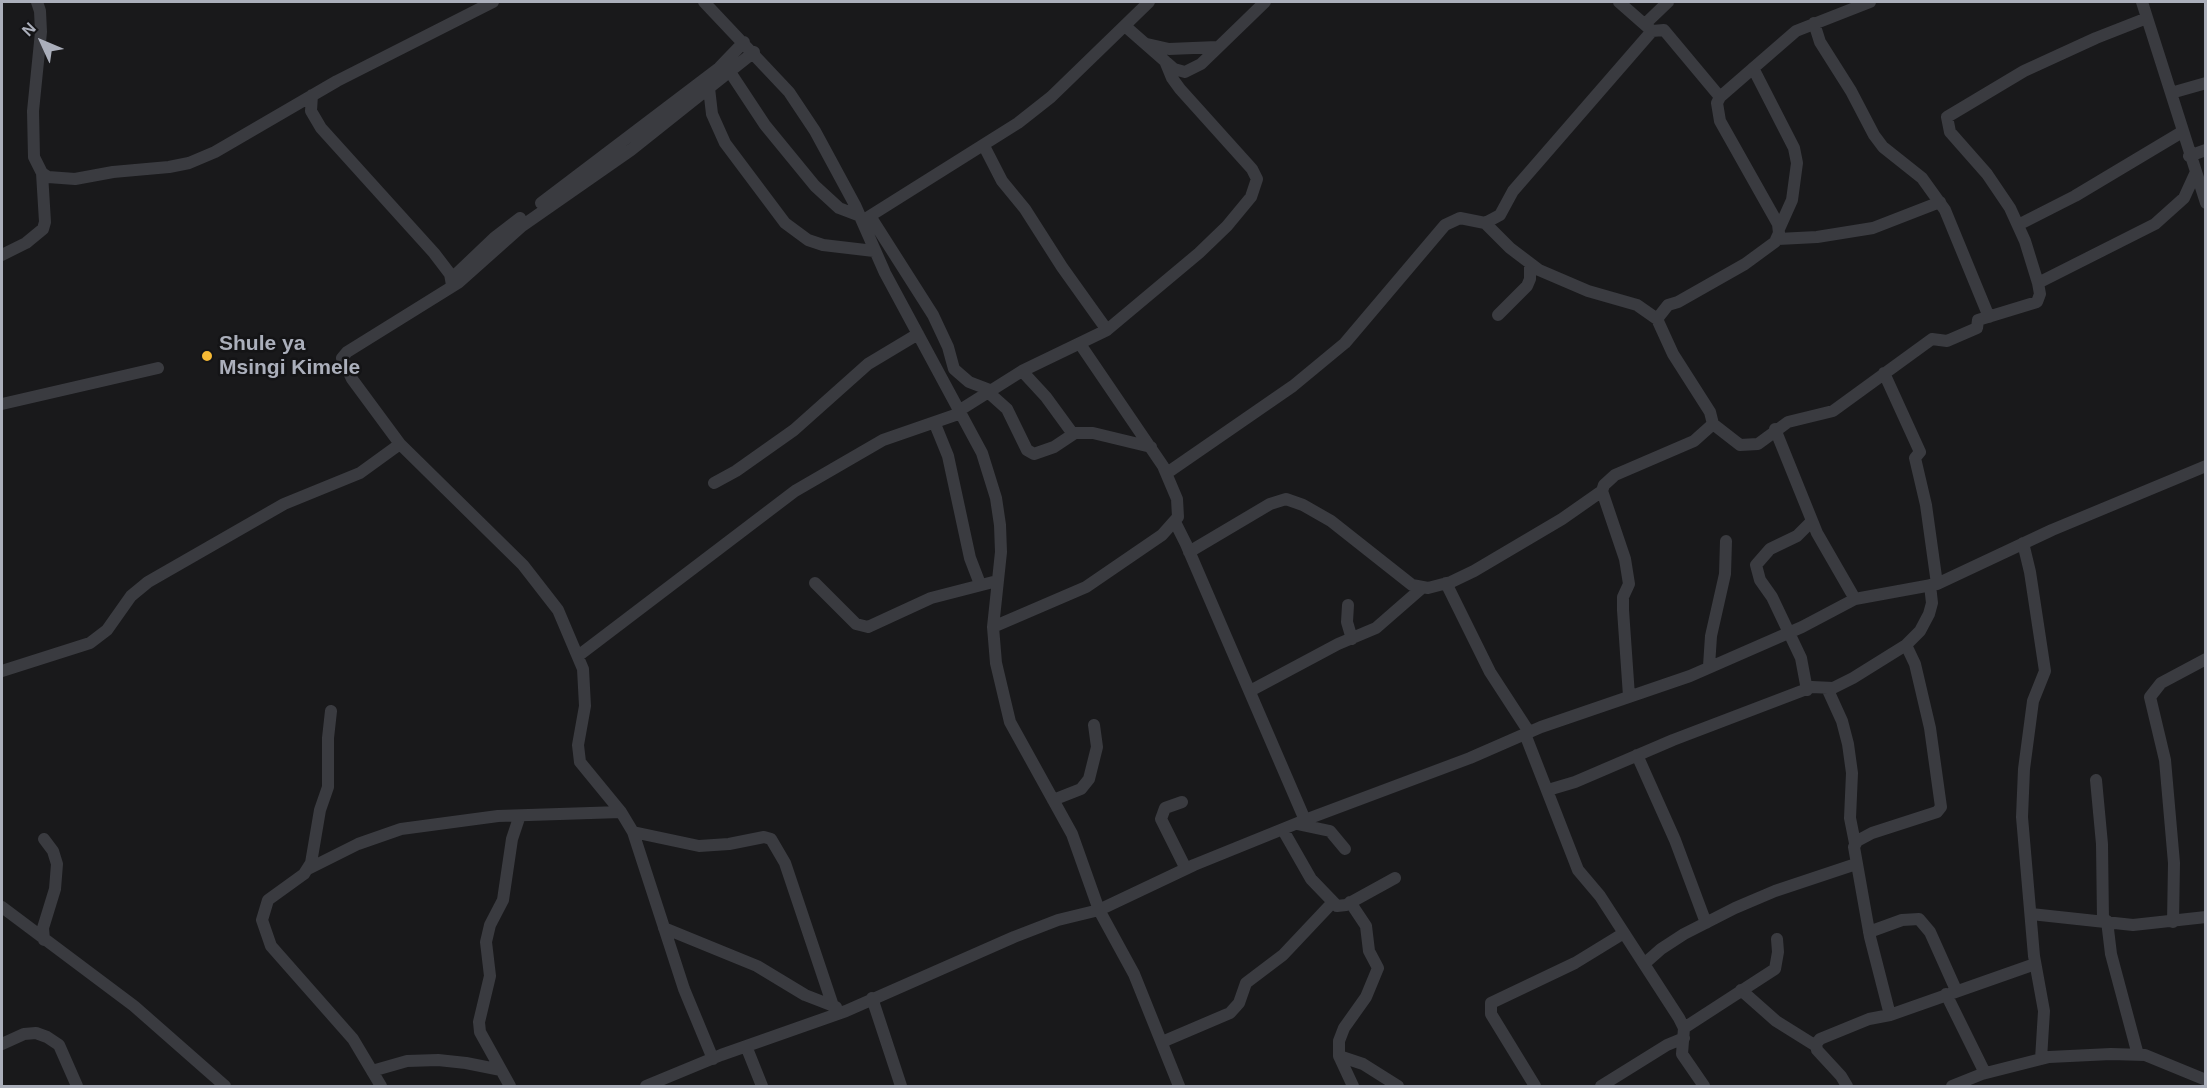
<!DOCTYPE html>
<html>
<head>
<meta charset="utf-8">
<style>
	body { margin:0 }
	#map { position:relative; width:2207px; height:1088px; overflow:hidden; background:#19191b; font-family:Arial,sans-serif }
	canvas { display:block }
	.frame { position:absolute; inset:0; border:3px solid #abafbb; pointer-events:none }
	.north { position:absolute; left:12px; top:12px; width:60px; height:60px; -webkit-text-stroke:4px #141416; paint-order:stroke; rotate:314deg; font-size:16px; font-weight:700; line-height:24px; text-align:center; color:#abafbb }
	.north::after { content:''; display:block; margin:auto; width:21px; height:27px; background:#abafbb; clip-path:polygon(50% 0,100% 100%,50% 72%,0 100%) }
</style>
</head>
<body>
<div id="map">
<canvas width="2207" height="1088"></canvas>
<div class="frame"></div>
<div class="north">N</div>
</div>
<script>
const ctx = document.querySelector('canvas').getContext('2d');
ctx.lineJoin = 'round';
function poly(rows) {
  const path = new Path2D();
  for (const r of rows) {
    path.moveTo(r[0], r[1]);
    for (let i = 2; i < r.length; i += 2) path.lineTo(r[i], r[i + 1]);
  }
  return path;
}
function strokePath(path, color, width, dash) {
  ctx.strokeStyle = color;
  ctx.lineWidth = width;
  ctx.lineCap = dash ? 'butt' : 'round';
  ctx.setLineDash(dash || []);
  ctx.stroke(path);
}
function label(font, color, halo, rows, align = 'center') {
  ctx.font = font + ' Arial,sans-serif';
  ctx.lineWidth = 5;
  ctx.setLineDash([]);
  ctx.textBaseline = 'middle';
  ctx.strokeStyle = halo;
  ctx.fillStyle = color;
  for (const [text, x, y, turn = 0] of rows) {
    ctx.save();
    ctx.translate(x, y);
    ctx.rotate((+turn || 0) * Math.PI / 180);
    ctx.textAlign = isNaN(turn) ? turn : align;
    if (halo) ctx.strokeText(text, 0, 0);
    ctx.fillText(text, 0, 0);
    ctx.restore();
  }
}
strokePath(poly([
	[37,2,40,11,41,32,33,111,34,157,42,173,48,177,75,179,113,172,169,167,189,163,215,152,337,81,493,2],
	[704,2,789,92,815,131,855,205,885,273,982,453,996,498,1000,525,1001,552,993,627,996,663,1010,722,1072,834,1099,910,1134,974,1179,1086],
	[1619,2,1652,31],
	[2142,2,2206,203],
	[1814,23,1820,42,1851,91,1874,135,1883,147,1922,178,1945,210,1989,317],
	[1645,24,1668,2],
	[1125,26,1174,69,1185,72,1201,64,1265,2],
	[1147,44,1169,49,1217,47],
	[1753,68,1794,148,1797,163,1792,200,1779,229],
	[730,72,765,125,815,186,839,208,860,216],
	[709,88,712,114,725,143,785,223,808,240,823,245,874,251],
	[2171,93,2206,83],
	[312,95,311,111,321,128,434,253,450,274,452,285],
	[984,146,1002,181,1025,209,1062,267,1107,330],
	[2189,156,2206,150],
	[541,203,719,68,744,42],
	[870,216,933,315,948,347,954,369,969,382,990,390],
	[862,221,1018,123,1051,97,1149,2],
	[1485,223,1510,248,1539,270,1588,291,1637,305,1657,319],
	[2018,225,2075,196,2182,132],
	[1778,239,1817,237,1873,228,1940,202],
	[2,255,26,243,43,229,45,222,42,173],
	[451,279,494,238,520,218],
	[2038,283,2155,224,2184,198,2195,174],
	[1498,315,1527,286,1530,279,1530,264],
	[1022,371,1046,397,1073,434],
	[1884,373,1920,452,1915,458,1926,505,1937,584],
	[988,392,1007,409,1027,450,1034,454,1054,447,1075,433,1093,433,1151,447],
	[2,404,158,368],
	[960,410,1022,371,1107,330,1199,253,1227,226,1251,197,1257,179,1252,169,1180,89,1172,78,1165,61],
	[935,424,948,456,970,558,980,584],
	[1713,424,1740,445,1758,444,1788,422,1833,411,1932,339,1947,341,1977,328,1978,320,2037,302,2040,294,2038,283,2025,241,2010,208,1987,174,1950,132,1947,117,2024,71,2096,38,2147,18],
	[1775,429,1817,533,1855,599],
	[1167,473,1293,386,1345,343,1445,225,1460,218,1485,223,1500,215,1513,191,1652,31,1664,30,1720,97],
	[714,483,736,471,794,430,868,364,918,334],
	[1175,522,1186,544,1305,820],
	[2023,543,2030,572,2045,671,2033,701,2024,769,2022,817,2034,956,2044,1011,2041,1059],
	[1189,552,1270,504,1286,499,1303,505,1331,521,1412,585,1428,588,1451,582,1474,571,1562,519,1602,491],
	[815,583,856,624,868,627,931,598,997,581],
	[1446,583,1490,672,1529,732],
	[1348,605,1347,622,1352,639],
	[993,627,1086,587,1162,535,1178,517,1177,499,1163,466,1080,344],
	[578,656,795,491,883,440,961,413],
	[1709,666,1711,636,1725,574,1726,541],
	[2,671,90,643,107,630,131,596,148,582,284,504,360,473,400,444],
	[1827,688,1842,721,1848,744,1852,773,1850,818,1855,843],
	[1807,690,1801,658,1772,597,1760,580,1756,565,1770,549,1797,536,1812,521],
	[1250,691,1338,644,1376,628,1423,587],
	[1629,696,1623,610,1623,597,1629,584,1625,559,1602,491,1604,485,1615,475,1694,441,1713,424,1710,412,1673,354,1657,319,1668,305,1678,302,1745,264,1775,242,1779,233,1778,224,1720,121,1717,103,1720,97,1796,31,1870,2],
	[331,711,328,738,328,787,320,810,311,863,304,874,268,900,262,920,271,946,353,1039,381,1086],
	[1525,734,1578,870,1600,896,1679,1018,1684,1028,1682,1054,1704,1086],
	[1637,755,1675,840,1706,923],
	[2096,780,2102,844,2103,920],
	[1548,790,1575,782,1673,740,1812,687,1833,688,1853,678,1906,645,1920,631,1929,614,1932,603,1930,585],
	[1053,800,1081,789,1089,779,1097,747,1094,725],
	[1182,802,1165,808,1161,819,1186,869],
	[1297,824,1330,831,1345,849],
	[1283,830,1311,879,1337,906,1346,905,1395,878],
	[633,832,699,846,729,844,764,837,771,839,785,863,833,1006],
	[44,839,53,851,57,864,55,889,43,928,44,940],
	[308,869,358,844,401,829,498,816,621,812],
	[1350,902,1366,926,1369,951,1378,968,1366,997,1344,1028,1339,1041,1339,1056,1353,1086],
	[2,907,134,1006,225,1086],
	[2031,914,2133,925,2206,917],
	[2107,921,2111,954,2138,1055],
	[2173,922,2174,863,2165,760,2150,697,2161,683,2206,659],
	[664,928,757,966,805,995,836,1007],
	[1869,932,1902,920,1919,919,1930,932,1956,990],
	[1644,964,1661,949,1684,934,1735,908,1775,891,1856,864],
	[1741,990,1776,1021,1816,1046],
	[1946,994,1985,1073],
	[872,998,901,1086],
	[1890,1015,1870,937,1854,847,1857,841,1872,833,1937,812,1941,807,1930,728,1915,664,1906,645],
	[1684,1028,1775,969,1778,952,1777,939],
	[1162,1042,1230,1013,1239,1003,1246,983,1283,955,1333,902],
	[2,1044,24,1034,36,1033,47,1037,59,1045,77,1086],
	[746,1046,762,1086],
	[1339,1056,1363,1064,1398,1086],
	[713,1059,684,989,633,832,621,812,580,762,578,745,585,706,583,669,558,610,523,565,400,444,352,379,342,358,347,352,458,283,522,226,631,150,754,52],
	[372,1071,407,1061,438,1060,466,1063,501,1070],
	[510,1086,480,1032,479,1022,490,976,486,942,490,925,503,900,512,839,519,818],
	[646,1086,721,1055,846,1011,1014,937,1058,920,1099,910,1194,865,1310,818,1470,758,1541,727,1690,676,1802,627,1855,599,1937,584,2052,530,2206,466],
	[1535,1086,1491,1014,1491,1003,1575,963,1624,933],
	[1601,1086,1667,1045,1684,1038],
	[1847,1086,1841,1076,1817,1050,1816,1044,1820,1039,1869,1019,1890,1015,2035,964],
	[1952,1086,1982,1074,2049,1057,2111,1054,2145,1055,2206,1080]
]), '#3a3b40', 12);
for (const [x, y, r, color] of [
	[207,356,6,"#f7ba35"]
]) {
  const dot = new Path2D();
  dot.arc(x, y, r, 0, 2 * Math.PI);
  ctx.fillStyle = color;
  ctx.fill(dot);
  strokePath(dot, '#141416', 2);
}
label('bold 21px', '#abafbb', '#141416', [
	["Shule ya",219,344],
	["Msingi Kimele",219,368]
], 'left');
</script>
</body>
</html>
